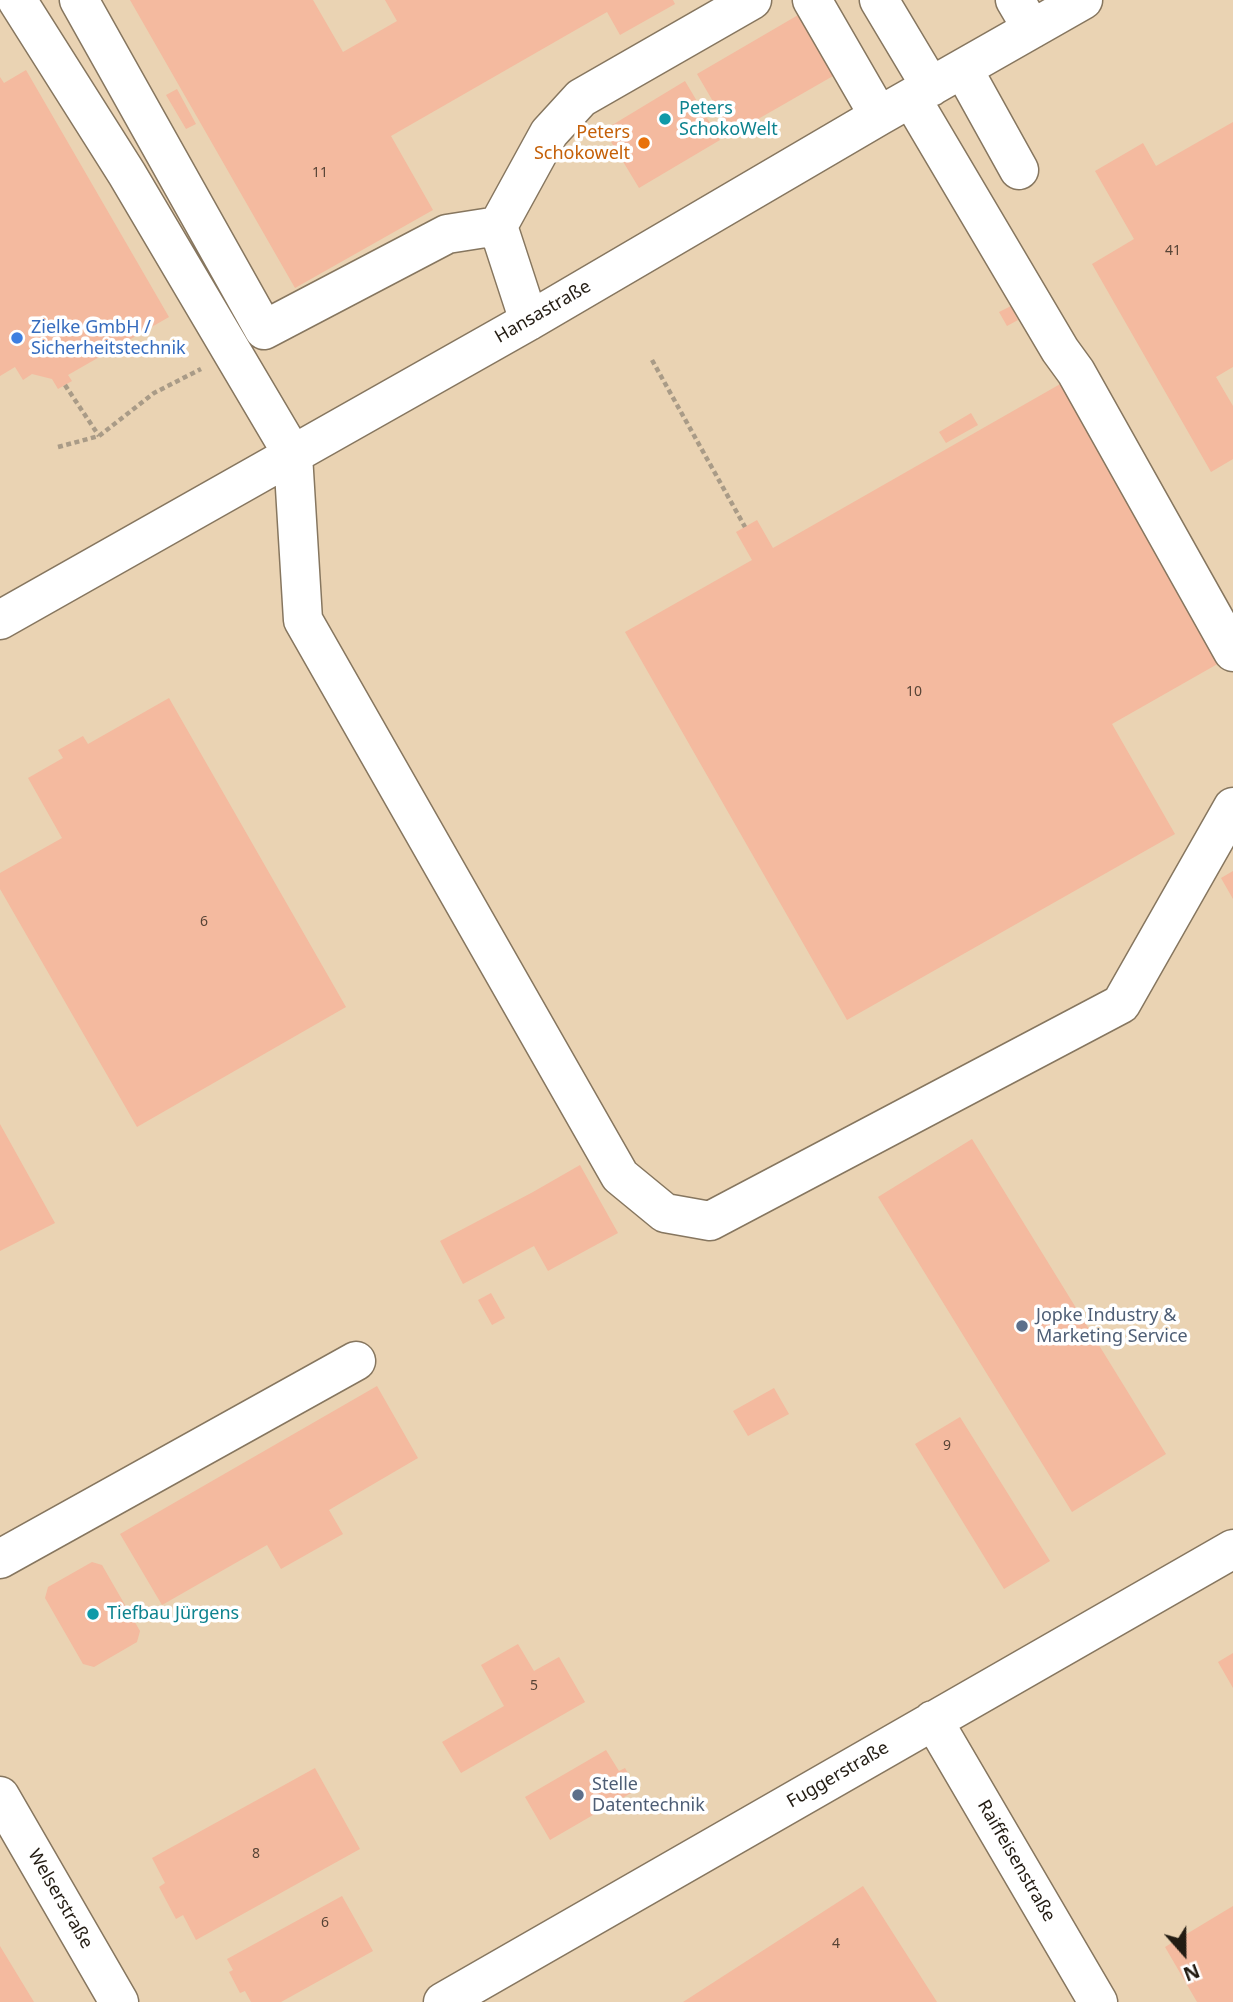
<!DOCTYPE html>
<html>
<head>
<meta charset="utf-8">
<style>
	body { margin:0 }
	#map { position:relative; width:1233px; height:2002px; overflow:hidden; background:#f0dec4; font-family:"Noto Sans",sans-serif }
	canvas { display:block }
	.north { position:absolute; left:1149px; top:1918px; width:70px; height:70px; -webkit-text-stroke:5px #fff; paint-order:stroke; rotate:159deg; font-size:19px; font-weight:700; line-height:28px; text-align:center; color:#231c13 }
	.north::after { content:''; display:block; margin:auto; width:24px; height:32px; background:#231c13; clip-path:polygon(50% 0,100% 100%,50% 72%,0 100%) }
</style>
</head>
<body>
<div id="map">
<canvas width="1233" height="2002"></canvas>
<div class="north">N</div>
</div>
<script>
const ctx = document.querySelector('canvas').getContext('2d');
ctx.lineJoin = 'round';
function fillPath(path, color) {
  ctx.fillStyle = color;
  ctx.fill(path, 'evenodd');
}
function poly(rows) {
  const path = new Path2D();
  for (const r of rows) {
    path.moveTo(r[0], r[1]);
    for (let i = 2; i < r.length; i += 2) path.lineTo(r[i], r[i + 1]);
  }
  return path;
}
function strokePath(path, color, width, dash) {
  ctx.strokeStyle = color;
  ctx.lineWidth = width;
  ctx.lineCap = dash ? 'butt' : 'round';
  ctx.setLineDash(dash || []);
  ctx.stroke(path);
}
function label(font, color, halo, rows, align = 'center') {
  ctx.font = font + ' "Noto Sans",sans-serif';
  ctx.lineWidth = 7;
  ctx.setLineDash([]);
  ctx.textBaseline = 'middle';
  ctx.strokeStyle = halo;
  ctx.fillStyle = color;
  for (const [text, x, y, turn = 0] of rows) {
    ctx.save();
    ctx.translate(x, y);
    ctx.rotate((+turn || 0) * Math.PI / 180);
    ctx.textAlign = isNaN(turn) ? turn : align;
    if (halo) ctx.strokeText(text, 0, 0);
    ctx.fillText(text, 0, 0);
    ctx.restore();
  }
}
fillPath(poly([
	[0,0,1233,0,1233,2002,0,2002]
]), '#ead3b3');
fillPath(poly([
	[130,0,313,0,343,52,397,21,385,0,673,0,675,4,620,35,607,12,391,136,433,210,295,288],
	[805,11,840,72,732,134,697,74],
	[26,70,169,317,68,375,72,381,58,389,52,379,32,374,23,380,15,367,0,376,0,77,4,83],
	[685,81,720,140,639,188,604,130],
	[177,89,196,124,186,129,166,95],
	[1233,122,1233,367,1216,377,1233,406,1233,459,1211,472,1092,264,1134,239,1095,171,1143,143,1156,166],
	[1011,306,1018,320,1007,326,999,312],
	[1062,383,1221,662,1112,724,1175,834,847,1020,625,632,752,560,736,532,757,520,773,548],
	[971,413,978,425,946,443,939,432],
	[169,698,346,1007,137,1127,0,889,0,873,62,838,28,778,63,758,58,750,83,736,88,744],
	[1233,871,1233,899,1221,878],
	[0,1124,55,1223,0,1251],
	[972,1139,1166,1454,1072,1512,878,1197],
	[580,1165,618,1233,548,1271,534,1246,463,1284,440,1241,533,1192],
	[491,1293,505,1318,492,1325,478,1300],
	[377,1386,418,1458,329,1510,343,1534,281,1569,267,1545,162,1605,120,1534],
	[774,1388,789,1414,748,1436,733,1411],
	[960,1417,1050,1561,1004,1589,915,1444],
	[92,1562,102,1565,140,1631,137,1642,94,1667,83,1664,45,1598,48,1587],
	[518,1644,534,1671,559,1657,585,1702,461,1773,442,1742,504,1706,481,1665],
	[1233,1653,1233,1688,1218,1662],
	[606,1750,619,1771,625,1768,629,1775,623,1779,631,1793,550,1840,525,1797],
	[315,1768,360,1849,196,1940,183,1915,176,1919,159,1887,165,1883,152,1858],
	[863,1886,937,2002,683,2002],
	[342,1896,373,1951,281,2002,251,2002,245,1991,240,1993,229,1972,233,1970,227,1959],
	[1233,1906,1233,2002,1197,2002,1165,1947],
	[0,1946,34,2002,0,2002]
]), '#f4ba9f');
const minor = poly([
	[17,0,127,174,293,455,303,620,620,1176,665,1213,710,1221,1121,1004,1233,807],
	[79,0,264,330,447,234,498,226],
	[812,0,879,116],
	[879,0,931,87],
	[1015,0,1032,29],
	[963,69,1019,170],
	[911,98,1060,350,1076,372,1233,652],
	[529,321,498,226,549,133,581,98,752,0],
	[0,620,529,321,879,116,1083,0],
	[0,1559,356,1361],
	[933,1720,1098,2002],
	[0,1796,119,2002],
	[443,2002,1233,1549]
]);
strokePath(minor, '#86765f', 41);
strokePath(poly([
	[652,360,745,527],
	[65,385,99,436],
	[58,447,99,436,154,393,201,369]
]), '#a99b87', 4.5, [5, 3.5]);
strokePath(minor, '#fff', 38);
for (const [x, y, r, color] of [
	[665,119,7,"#0f9aa8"],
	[644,143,7,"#e8710a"],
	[17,338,7,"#3f7fe0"],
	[1022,1326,7,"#5c6f8a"],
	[93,1614,7,"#0f9aa8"],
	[578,1795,7,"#5c6f8a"]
]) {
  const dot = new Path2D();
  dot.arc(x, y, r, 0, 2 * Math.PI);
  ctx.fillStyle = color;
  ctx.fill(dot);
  strokePath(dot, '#fff', 2.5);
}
label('14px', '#574436', null, [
	["11",320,173],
	["41",1173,251],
	["10",914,692],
	["6",204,922],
	["9",947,1446],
	["5",534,1686],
	["8",256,1854],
	["6",325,1923],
	["4",836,1944]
]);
label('18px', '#0d838f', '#fff', [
	["Peters",679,109],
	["SchokoWelt",679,130],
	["Tiefbau Jürgens",107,1614]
], 'left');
label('18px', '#c56008', '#fff', [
	["Peters",630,133],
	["Schokowelt",630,154]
], 'right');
label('18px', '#231c13', '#fff', [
	["Hansastraße",543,312,-30],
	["Fuggerstraße",838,1775,-30],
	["Raiffeisenstraße",1016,1861,60],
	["Welserstraße",60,1899,60]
]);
label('18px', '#366cbe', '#fff', [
	["Zielke GmbH /",31,328],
	["Sicherheitstechnik",31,349]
], 'left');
label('18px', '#4e5e75', '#fff', [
	["Jopke Industry &",1036,1316],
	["Marketing Service",1036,1337],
	["Stelle",592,1785],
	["Datentechnik",592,1806]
], 'left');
</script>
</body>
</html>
